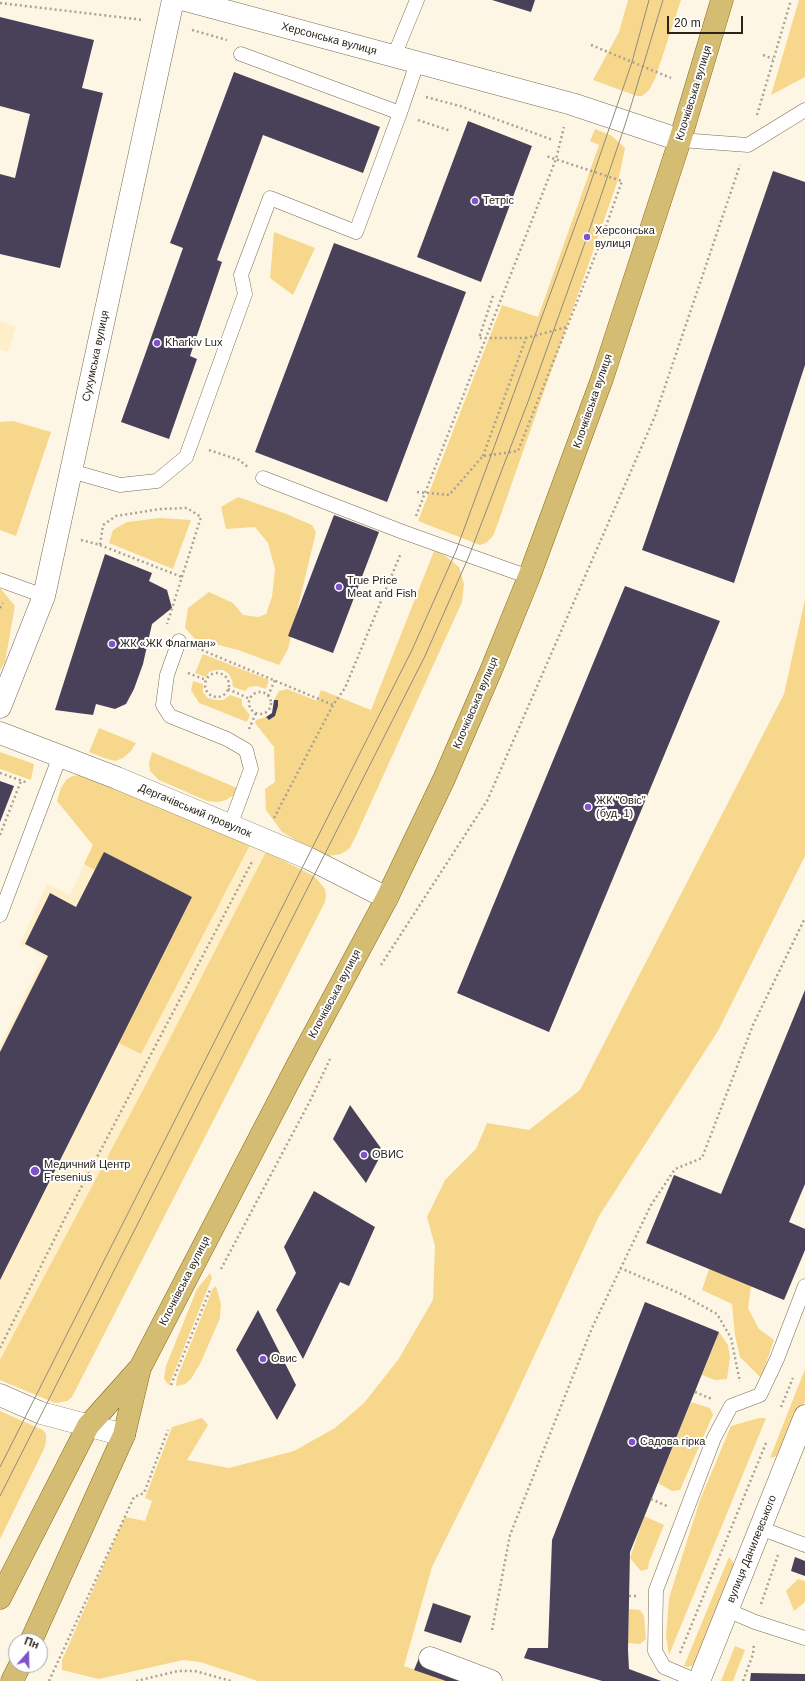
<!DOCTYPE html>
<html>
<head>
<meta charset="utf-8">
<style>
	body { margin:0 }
	#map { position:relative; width:805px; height:1681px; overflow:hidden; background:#fef6e5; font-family:Arial,sans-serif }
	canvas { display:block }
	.north { position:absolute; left:8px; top:1633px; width:40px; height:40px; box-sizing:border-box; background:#fff; border:1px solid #aaa8a3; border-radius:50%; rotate:20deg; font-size:11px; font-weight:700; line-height:16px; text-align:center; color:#2a251a }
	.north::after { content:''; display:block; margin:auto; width:14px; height:18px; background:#7d52cb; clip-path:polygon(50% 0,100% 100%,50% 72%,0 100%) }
	.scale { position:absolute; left:667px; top:16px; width:76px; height:18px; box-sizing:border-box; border:2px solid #2a251a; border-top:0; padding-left:5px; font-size:12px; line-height:14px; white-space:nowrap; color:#2a251a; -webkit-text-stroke:3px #fff; paint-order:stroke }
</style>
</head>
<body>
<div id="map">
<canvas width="805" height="1681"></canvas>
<div class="north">Пн</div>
<div class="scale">20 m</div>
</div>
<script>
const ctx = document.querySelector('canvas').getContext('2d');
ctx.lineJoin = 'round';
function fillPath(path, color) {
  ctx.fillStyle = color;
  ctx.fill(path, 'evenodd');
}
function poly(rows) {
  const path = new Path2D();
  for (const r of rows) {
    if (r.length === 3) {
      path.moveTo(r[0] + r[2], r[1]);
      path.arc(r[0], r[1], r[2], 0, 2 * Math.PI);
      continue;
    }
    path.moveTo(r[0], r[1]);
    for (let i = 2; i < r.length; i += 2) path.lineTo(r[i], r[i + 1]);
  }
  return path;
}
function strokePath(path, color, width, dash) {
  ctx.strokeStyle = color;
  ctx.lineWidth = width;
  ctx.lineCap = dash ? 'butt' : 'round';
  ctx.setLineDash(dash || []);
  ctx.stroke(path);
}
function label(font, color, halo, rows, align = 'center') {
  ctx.font = font + ' Arial,sans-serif';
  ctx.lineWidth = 4;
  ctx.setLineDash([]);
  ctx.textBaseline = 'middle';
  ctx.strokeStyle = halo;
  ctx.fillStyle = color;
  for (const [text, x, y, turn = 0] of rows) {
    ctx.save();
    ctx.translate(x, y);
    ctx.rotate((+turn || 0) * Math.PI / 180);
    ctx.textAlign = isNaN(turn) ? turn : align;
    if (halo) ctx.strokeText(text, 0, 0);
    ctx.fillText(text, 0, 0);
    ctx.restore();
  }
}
fillPath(poly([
	[0,321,16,326,8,352,0,350],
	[73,776,266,852,314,876,321,883,326,895,325,902,75,1391,72,1397,67,1401,55,1403,0,1380,0,1046,44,956,20,944,47,884,70,895,93,846,57,801,61,788,67,779]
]), '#feefca');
fillPath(poly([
	[628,0,681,0,655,79,649,90,642,96,637,96,593,80,619,32],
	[799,0,805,0,805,77,771,95],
	[595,129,612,136,625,148,619,177,498,523,493,536,486,543,480,545,418,521,502,305,538,317,599,145,590,141],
	[274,232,315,248,293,295,270,278],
	[13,421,51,432,16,536,0,530,0,422],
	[238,497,284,513,312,525,316,532,288,649,279,665,238,650,195,639,185,628,188,608,209,592,233,603,243,615,258,617,266,614,272,597,275,569,268,543,255,527,226,529,221,507],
	[160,518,191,520,173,569,109,543,113,530,127,522],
	[434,551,444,555,459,567,464,584,462,602,355,838,349,849,341,854,328,856,302,844,282,832,266,810,265,789,275,782,274,747,255,723,256,720,266,717,269,720,275,716,278,706,278,700,274,700,279,691,287,689,317,701,321,690,371,710],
	[0,588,15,606,5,662,0,670],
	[805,599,805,856,718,1031,599,1216,504,1421,432,1567,404,1666,449,1681,258,1681,200,1662,183,1660,99,1679,62,1670,62,1660,125,1517,145,1521,152,1501,145,1498,172,1427,202,1418,208,1425,187,1460,229,1468,294,1451,335,1428,364,1403,398,1360,433,1300,435,1246,427,1217,445,1180,476,1149,487,1123,529,1130,580,1090,784,694],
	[203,654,269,680,266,689,257,686,249,687,245,691,233,687,232,680,229,674,223,670,216,670,209,672,206,677,195,673],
	[193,681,203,684,203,692,208,698,215,700,223,700,230,695,242,699,242,705,250,715,247,722,199,703,191,690],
	[99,728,136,743,131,751,123,758,115,761,107,759,89,752],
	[0,752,34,764,31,780,0,769],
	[152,752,237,788,234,795,226,800,218,802,207,801,159,780,150,771,149,763],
	[80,775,250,845,141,1054,119,1043,192,897,104,853,95,870,84,864,93,845,57,801,61,788,67,779,73,776],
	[266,852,314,876,325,889,326,895,325,902,72,1397,67,1401,55,1403,0,1380,0,1360,152,1073],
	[709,1269,751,1286,748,1308,759,1329,774,1340,761,1378,740,1357,735,1336,732,1304,702,1290],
	[210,1273,212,1278,169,1385,166,1382,164,1378,166,1366,197,1289],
	[216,1286,221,1304,220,1318,201,1362,191,1379,185,1384,176,1386,177,1378,213,1288],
	[719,1332,728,1345,730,1358,727,1379,715,1380,702,1375],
	[805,1369,805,1401,784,1454,770,1458],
	[691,1402,710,1408,713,1415,680,1490,672,1491,658,1483],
	[0,1411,43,1430,46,1434,46,1442,44,1449,0,1539],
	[759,1418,766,1418,669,1655,666,1636,669,1598,700,1500,731,1426],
	[644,1516,664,1525,649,1562,648,1569,641,1571,630,1558],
	[729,1557,739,1571,702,1662,688,1667,684,1666],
	[798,1579,805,1581,805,1602,794,1611,786,1591],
	[629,1609,640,1610,644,1616,646,1639,640,1644,628,1643],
	[735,1646,745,1650,733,1681,721,1681]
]), '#f6d78b');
fillPath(poly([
	[492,0,535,0,531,12],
	[0,17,94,40,82,88,103,93,60,268,0,254,0,174,15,178,30,114,0,106],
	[234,72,380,127,363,173,263,135,217,260,222,262,190,356,197,359,169,439,121,422,183,248,170,243],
	[468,121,532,146,481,282,417,257],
	[773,171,805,182,805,365,734,583,642,550],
	[334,243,466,292,387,502,255,452],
	[334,515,379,532,333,653,288,636],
	[105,554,152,573,149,581,167,590,172,608,152,624,143,664,134,689,126,704,115,709,96,704,93,715,55,710],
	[625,586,720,621,549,1032,457,993],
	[274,700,278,700,278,706,275,716,269,720,266,717,272,713],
	[0,781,14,786,0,822],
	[104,852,192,897,0,1280,0,1052,48,956,25,944,50,893,76,907],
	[805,990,805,1184,789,1222,805,1229,805,1250,784,1300,646,1243,674,1175,721,1194],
	[350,1105,383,1151,366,1183,333,1139],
	[314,1191,375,1227,349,1286,340,1282,303,1359,276,1310,296,1273,284,1247],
	[645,1302,719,1332,630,1552,628,1650,629,1669,661,1681,602,1681,524,1658,528,1648,548,1648,552,1540],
	[258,1310,296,1385,277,1420,236,1350],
	[795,1557,805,1561,805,1576,791,1571],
	[433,1603,471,1616,461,1643,424,1631],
	[419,1658,483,1681,446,1681,414,1670],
	[751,1673,805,1674,805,1681,750,1681]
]), '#484159');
const service = poly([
	[241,54,400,113],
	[394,56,417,0],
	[680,140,748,145,805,110],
	[71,471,120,485,157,481,186,457,245,294,241,275,270,198,356,232,400,113,417,63],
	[263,478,403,532,529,577],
	[0,580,44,596],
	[179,641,167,675,163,705,170,716,227,739,246,750,251,769,230,826],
	[0,915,60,756],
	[760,1528,805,1545],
	[727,1610,755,1622,805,1638],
	[697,1681,664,1667,655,1651,656,1590,714,1438,731,1406,760,1395,777,1359,805,1286]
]);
const minor = poly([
	[185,0,572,104,680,140],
	[0,707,44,596,173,0],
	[0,733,117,778,308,858,387,898],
	[0,1395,41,1413,124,1435],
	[430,1658,491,1681],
	[699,1681,805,1416]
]);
const primary = poly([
	[0,1598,88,1426,138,1370],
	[31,1641,124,1435,140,1368,299,1062,387,898,444,779,492,668,529,577,602,379,680,140,722,0],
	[12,1681,20,1665]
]);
strokePath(service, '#776c52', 15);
strokePath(minor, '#776c52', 23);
strokePath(primary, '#866b17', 23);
strokePath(poly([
	[0,3,144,20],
	[192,30,227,40],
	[591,45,671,78],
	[763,55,773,59],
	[426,97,460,106,553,140],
	[757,115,791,0],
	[418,120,451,131],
	[493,296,479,338,526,338],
	[209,450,239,460,248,467],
	[483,456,526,338,567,327],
	[417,492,449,495,483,456,518,451,599,246,622,181,546,156],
	[416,516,556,159,564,127],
	[81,540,100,545,103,525,116,516,160,509,187,508,201,517,167,624],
	[100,545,182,577],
	[0,608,3,603],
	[197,648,333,705],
	[217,685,12],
	[188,673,206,680],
	[228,689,250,699],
	[260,703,11],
	[268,696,275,680],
	[249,729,256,713],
	[0,773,28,783],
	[274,818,333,705,345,688,401,553],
	[0,835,21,781],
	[381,965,487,801,655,416,740,165],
	[620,1268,679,1293,717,1314,731,1338,740,1382],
	[221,1269,311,1099,330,1059],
	[0,1348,64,1220,253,860],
	[171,1385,210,1290],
	[695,1392,712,1399],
	[781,1407,793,1378],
	[651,1499,667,1506],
	[629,1596,637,1596],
	[761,1604,778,1555],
	[492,1630,510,1535,592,1328,651,1205,675,1169,702,1158,753,1025,805,918],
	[680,1653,766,1443],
	[49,1681,134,1497,144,1493,168,1430],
	[136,1681,178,1671,195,1671,231,1681],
	[743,1681,753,1654,754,1643]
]), '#a9a294', 2.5, [2, 3]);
strokePath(service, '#fff', 14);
strokePath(minor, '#fff', 22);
strokePath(primary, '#d4bc73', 22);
strokePath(poly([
	[0,1467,412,650,456,551,585,199,632,62,649,0],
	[0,1496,425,656,469,556,529,399,587,237,626,122,663,0]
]), '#918b7d', 1);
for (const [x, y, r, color] of [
	[475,201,4,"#7d52cb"],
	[587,237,4,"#7d52cb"],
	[157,343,4,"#7d52cb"],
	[339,587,4,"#7d52cb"],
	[112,644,4,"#7d52cb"],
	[588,807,4,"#7d52cb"],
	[364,1155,4,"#7d52cb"],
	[35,1171,5,"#7d52cb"],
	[263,1359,4,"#7d52cb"],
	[632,1442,4,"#7d52cb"]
]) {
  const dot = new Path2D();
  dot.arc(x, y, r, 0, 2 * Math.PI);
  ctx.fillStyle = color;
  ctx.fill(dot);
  strokePath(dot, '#fff', 1.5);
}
label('11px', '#2a251a', '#fff', [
	["Херсонська вулиця",329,39,15],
	["Клочківська вулиця",694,93,-73],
	["Сухумська вулиця",96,356,-78],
	["Клочківська вулиця",593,401,-71],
	["Клочківська вулиця",476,703,-67],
	["Дергачівський провулок",195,811,23],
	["Клочківська вулиця",335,994,-62],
	["Клочківська вулиця",185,1281,-63],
	["вулиця Данилевського",752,1549,-68]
]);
label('11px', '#2a251a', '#fff', [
	["Тетріс",483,201],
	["Херсонська",595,231],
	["вулиця",595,244],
	["Kharkiv Lux",165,343],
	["True Price",347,581],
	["Meat and Fish",347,594],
	["ЖК «ЖК Флагман»",120,644],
	["ЖК \"Овіс\"",596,801],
	["(буд. 1)",596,814],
	["ОВИС",372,1155],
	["Медичний Центр",44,1165],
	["Fresenius",44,1178],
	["Овис",271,1359],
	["Садова гірка",640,1442]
], 'left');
</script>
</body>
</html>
